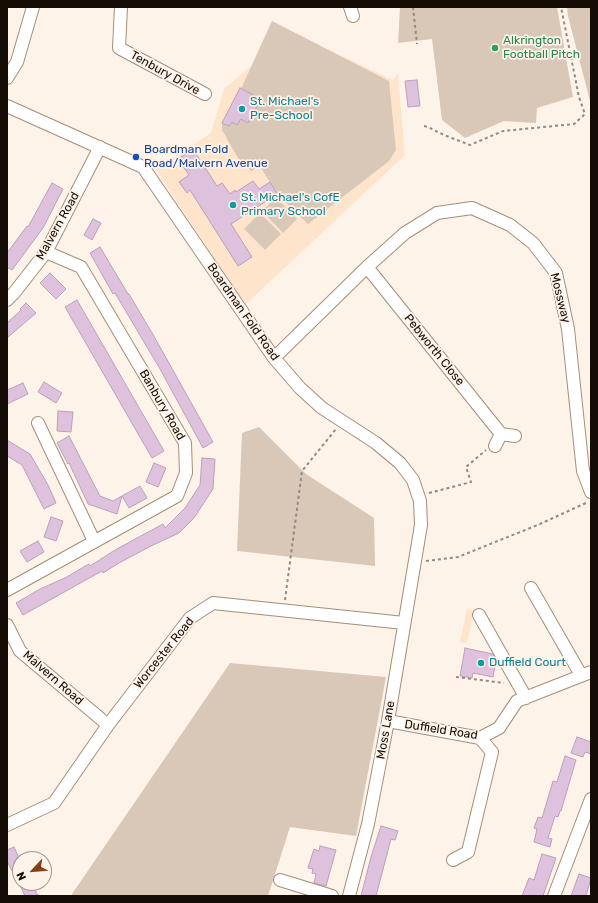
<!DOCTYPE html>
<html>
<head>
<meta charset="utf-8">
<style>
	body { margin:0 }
	#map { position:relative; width:598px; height:903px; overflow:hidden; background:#fdf3e9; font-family:Rubik,sans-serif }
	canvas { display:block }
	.frame { position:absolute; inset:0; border:8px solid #150d05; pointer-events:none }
	.north { position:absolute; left:12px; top:851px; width:40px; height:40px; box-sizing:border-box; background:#fdf3e9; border:1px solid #a0978e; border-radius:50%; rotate:244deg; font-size:11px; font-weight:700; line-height:16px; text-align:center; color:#150d05 }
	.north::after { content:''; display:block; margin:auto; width:14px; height:18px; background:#854017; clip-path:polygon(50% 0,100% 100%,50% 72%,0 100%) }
</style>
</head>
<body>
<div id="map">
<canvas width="598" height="903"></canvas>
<div class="frame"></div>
<div class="north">N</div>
</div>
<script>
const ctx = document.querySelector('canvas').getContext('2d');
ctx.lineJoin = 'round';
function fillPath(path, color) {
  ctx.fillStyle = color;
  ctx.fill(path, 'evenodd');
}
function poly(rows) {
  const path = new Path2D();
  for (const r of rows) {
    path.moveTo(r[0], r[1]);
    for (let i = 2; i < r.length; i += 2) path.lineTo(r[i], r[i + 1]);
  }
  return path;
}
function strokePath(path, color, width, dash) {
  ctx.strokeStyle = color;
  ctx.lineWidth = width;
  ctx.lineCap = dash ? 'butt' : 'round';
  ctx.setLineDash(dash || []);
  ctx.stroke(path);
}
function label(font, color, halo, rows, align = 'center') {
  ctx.font = font + ' Rubik,sans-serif';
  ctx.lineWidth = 3.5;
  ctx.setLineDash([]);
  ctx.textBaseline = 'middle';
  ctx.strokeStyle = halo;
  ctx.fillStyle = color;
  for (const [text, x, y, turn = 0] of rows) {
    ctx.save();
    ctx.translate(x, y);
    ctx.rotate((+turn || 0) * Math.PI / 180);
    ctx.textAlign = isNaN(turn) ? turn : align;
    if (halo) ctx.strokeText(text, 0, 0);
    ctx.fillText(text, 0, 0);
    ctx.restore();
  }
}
fillPath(poly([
	[272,21,329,50,393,80,398,73,405,155,245,305,156,170,211,133,224,89,252,65],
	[467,609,474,611,467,643,460,642]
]), '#fde4cb');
fillPath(poly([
	[400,7,557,7,573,97,537,108,536,123,504,121,465,138,442,120,432,39,398,43],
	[567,7,590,7,591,105,568,16],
	[272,21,389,81,396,150,389,161,308,224,277,194,260,166,251,171,244,163,241,163,222,130,222,123,229,126,232,122,237,125,241,119,248,123,241,89],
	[276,197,297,219,283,233,262,211],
	[260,213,281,234,265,250,244,229],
	[259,427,306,474,374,518,375,566,237,551,242,433],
	[230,663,386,677,356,836,290,827,268,896,73,896,72,894]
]), '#d9c8b7');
const building = poly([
	[417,80,420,106,408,107,405,81,417,80],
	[240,88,261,99,248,123,241,119,237,125,232,122,229,126,222,123,240,88],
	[193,149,217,186,222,183,230,194,235,190,236,192,253,181,259,189,270,182,277,194,231,224,252,257,238,266,190,190,187,193,179,182,189,175,178,159,193,149],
	[52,183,63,189,43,228,12,270,7,267,7,253,27,226,28,227,52,183],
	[93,219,101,223,92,240,84,235,93,219],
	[100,247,128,294,129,294,155,338,213,442,203,448,160,369,115,293,113,294,90,253,100,247],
	[50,273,66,289,56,299,40,283,50,273],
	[77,300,164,451,152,458,65,307,77,300],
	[26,303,36,313,7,338,7,323,21,310,20,309,26,303],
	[44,382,62,393,56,403,38,392,44,382],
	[23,383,28,394,7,404,7,390,23,383],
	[58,411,73,412,71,432,57,431,58,411],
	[69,436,100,496,113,501,140,486,147,498,129,508,122,496,117,514,88,504,69,463,68,464,57,443,69,436],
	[7,440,30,454,48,485,56,503,44,509,22,465,7,456,7,440],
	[202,458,215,459,213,489,194,518,179,533,151,546,119,563,103,573,102,571,23,615,16,603,40,589,65,578,89,564,90,566,115,550,163,524,165,528,185,508,200,485,202,458],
	[154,463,166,468,158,487,146,482,154,463],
	[51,517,63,521,56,541,44,537,51,517],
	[38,541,44,552,27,562,20,551,38,541],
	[465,648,493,654,496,660,493,677,473,673,472,678,460,676,465,648],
	[577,737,591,742,591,754,585,752,583,757,571,753,577,737],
	[565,756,576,760,561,811,560,811,558,817,555,816,548,838,552,839,550,847,534,842,537,829,534,828,538,817,542,818,553,781,557,782,565,756],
	[381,826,398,831,395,840,391,839,376,896,361,896,371,857,381,826],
	[320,846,336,850,326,886,314,883,316,874,312,873,313,869,308,868,314,849,319,851,320,846],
	[14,847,20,860,20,883,32,883,38,896,25,896,13,870,12,871,7,861,7,850,14,847],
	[542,854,556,858,543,896,522,896,529,878,534,880,542,854],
	[579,874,591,878,586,896,571,896,579,874]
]);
fillPath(building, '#dec1dc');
strokePath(building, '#baa1b8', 1);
const minor = poly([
	[121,7,119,48,205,94],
	[350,7,353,16],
	[7,78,17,62,33,7],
	[7,106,143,167,274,358,300,388,322,408,376,443,400,463,413,480,420,501,421,525,388,721,368,824,349,896],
	[367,267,501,434,495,446],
	[7,300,14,293,46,252,100,147],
	[274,358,367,267,405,233,437,213,472,208,510,225,533,243,556,273,568,329,583,471,591,492],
	[38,423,94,541],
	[501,434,515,436],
	[531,588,581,675],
	[7,590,177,496,186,473,185,443,81,267,46,252],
	[479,615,526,698],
	[7,625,20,651,108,725],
	[388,721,480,738,499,728,517,701,591,672],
	[7,825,54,803,108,725,190,618,213,603,404,623],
	[453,860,468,852,492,752,480,738],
	[280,880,332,896],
	[554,896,591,799]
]);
strokePath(minor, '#a58e77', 14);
strokePath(poly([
	[413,7,417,44],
	[424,126,428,127,444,135,470,145,503,131,574,124,585,114,579,97,561,7],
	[429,493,471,482,466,467,486,450],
	[426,561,458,557,540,524,588,502],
	[285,600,302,471,336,429],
	[456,677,504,683]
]), '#928980', 2, [3, 3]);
strokePath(minor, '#fff', 12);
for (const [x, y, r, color] of [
	[495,48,4,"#2e9e5b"],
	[242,109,4,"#0f9aa8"],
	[136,157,4,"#1a4fb4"],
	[233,205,4,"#0f9aa8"],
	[481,663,4,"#0f9aa8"]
]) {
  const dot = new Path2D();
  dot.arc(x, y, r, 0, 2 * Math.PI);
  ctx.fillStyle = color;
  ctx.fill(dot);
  strokePath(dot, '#fdf3e9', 1.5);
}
label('12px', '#27864d', '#fdf3e9', [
	["Alkrington",503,41],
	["Football Pitch",503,55]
], 'left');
label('12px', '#150d05', '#fdf3e9', [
	["Tenbury Drive",165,73,29],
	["Malvern Road",58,226,-61],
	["Mossway",560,298,76],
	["Boardman Fold Road",243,312,55],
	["Pebworth Close",434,350,51],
	["Banbury Road",162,405,60],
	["Worcester Road",164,653,-51],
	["Malvern Road",53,678,41],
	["Moss Lane",386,730,-80],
	["Duffield Road",441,730,9]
]);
label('12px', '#0d838f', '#fdf3e9', [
	["St. Michael's",250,102],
	["Pre-School",250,116],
	["St. Michael's CofE",241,198],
	["Primary School",241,212],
	["Duffield Court",489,663]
], 'left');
label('12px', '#164399', '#fdf3e9', [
	["Boardman Fold",144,150],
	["Road/Malvern Avenue",144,164]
], 'left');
</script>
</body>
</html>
